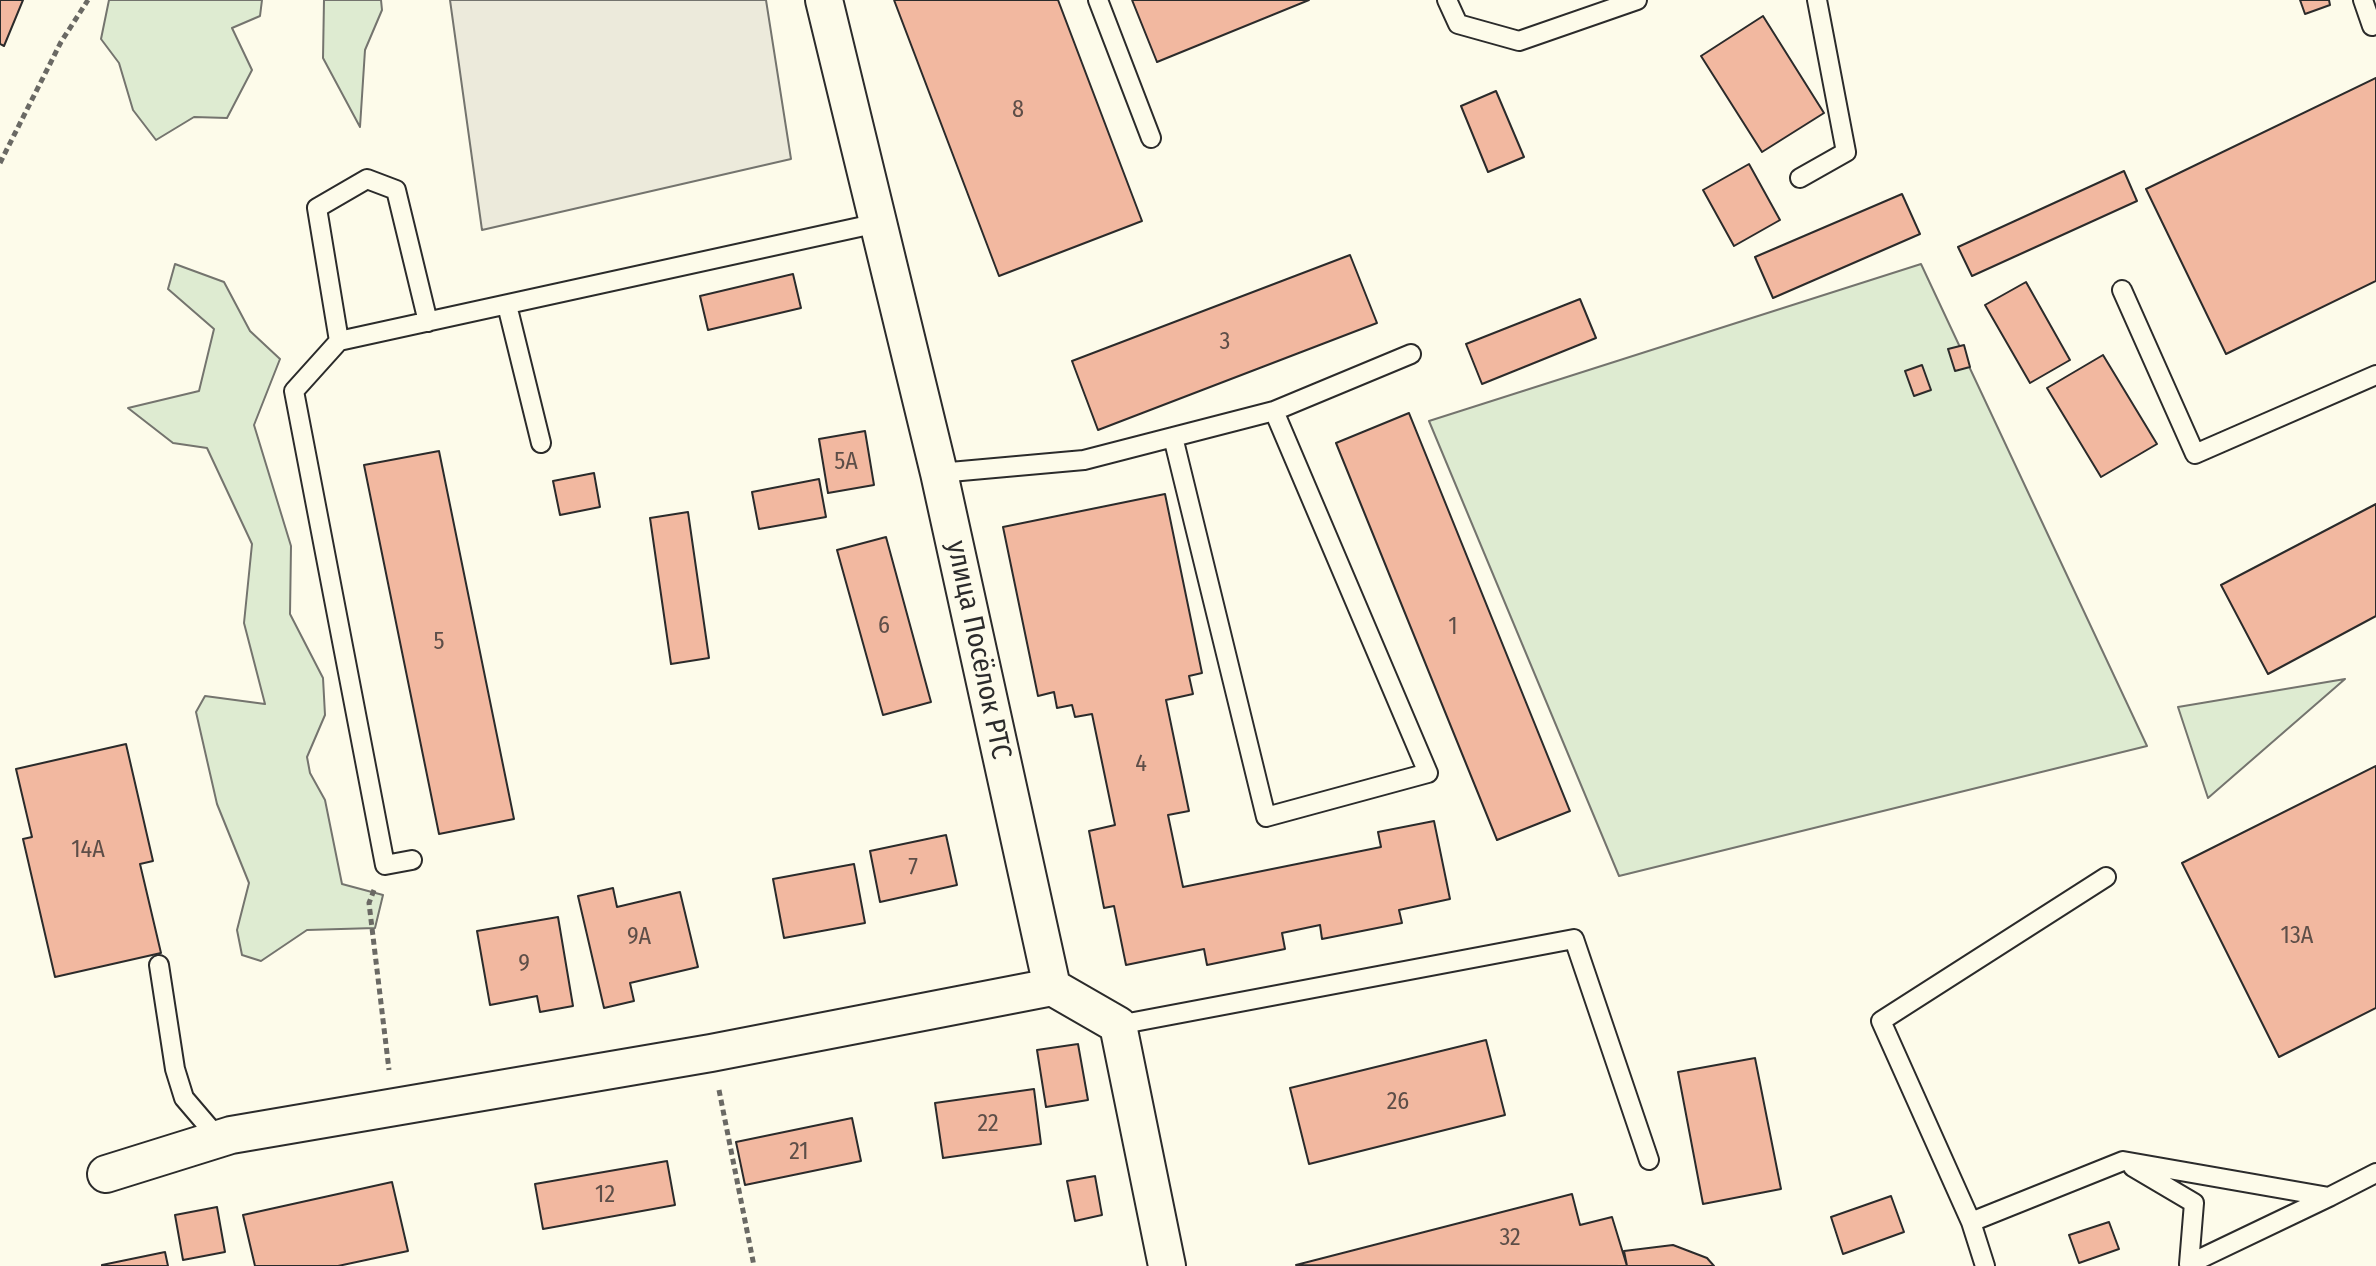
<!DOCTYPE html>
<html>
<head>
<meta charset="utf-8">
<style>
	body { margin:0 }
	canvas { display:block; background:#fdfbea }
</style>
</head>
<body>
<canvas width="2376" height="1266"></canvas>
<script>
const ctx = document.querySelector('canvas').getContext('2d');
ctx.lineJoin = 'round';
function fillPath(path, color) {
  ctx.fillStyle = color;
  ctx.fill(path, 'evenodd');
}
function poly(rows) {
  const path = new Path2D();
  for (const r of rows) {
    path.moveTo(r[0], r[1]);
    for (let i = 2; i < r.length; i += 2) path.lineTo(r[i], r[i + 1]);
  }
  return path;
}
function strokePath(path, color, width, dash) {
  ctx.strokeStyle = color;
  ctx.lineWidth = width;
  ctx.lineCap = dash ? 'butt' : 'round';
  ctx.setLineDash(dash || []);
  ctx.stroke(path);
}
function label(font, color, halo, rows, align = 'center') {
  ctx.font = font + ' "Fira Sans Condensed",sans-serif';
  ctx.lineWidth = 6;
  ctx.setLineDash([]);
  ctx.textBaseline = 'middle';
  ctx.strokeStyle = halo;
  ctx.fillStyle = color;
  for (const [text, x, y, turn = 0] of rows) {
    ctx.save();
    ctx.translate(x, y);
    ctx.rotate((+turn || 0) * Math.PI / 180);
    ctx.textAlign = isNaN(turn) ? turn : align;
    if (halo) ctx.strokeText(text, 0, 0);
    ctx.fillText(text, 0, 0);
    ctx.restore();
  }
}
const green = poly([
	[109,0,262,0,260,16,232,28,252,70,227,118,194,117,156,140,133,110,119,63,101,39,109,0],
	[324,0,381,0,382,10,365,50,360,127,323,58,324,0],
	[175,264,224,282,250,331,280,359,254,425,291,546,290,614,323,678,325,715,307,757,310,773,325,800,342,884,383,895,375,928,307,930,261,961,242,955,237,930,249,883,217,804,196,712,205,696,265,704,244,623,252,544,207,448,173,443,128,408,199,391,214,329,168,289,175,264],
	[1921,264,2147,746,1619,876,1429,421,1921,264],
	[2345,679,2208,798,2178,707,2345,679]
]);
fillPath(green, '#deebd1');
strokePath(green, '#74746e', 2);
const parking = poly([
	[450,0,766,0,791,159,482,230,450,0]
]);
fillPath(parking, '#eceadb');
strokePath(parking, '#74746e', 2);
const building = poly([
	[0,0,23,0,4,46,0,44,0,0],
	[894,0,1058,0,1142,221,999,276,894,0],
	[1132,0,1309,0,1157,62,1132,0],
	[2300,0,2329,0,2330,5,2305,14,2300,0],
	[1763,16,1824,113,1762,152,1701,56,1763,16],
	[2376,78,2376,281,2226,354,2146,189,2376,78],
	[1496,91,1524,157,1488,172,1461,106,1496,91],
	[1749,164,1780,220,1734,246,1703,190,1749,164],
	[2124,171,2137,201,1972,276,1958,247,2124,171],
	[1902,194,1920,234,1773,298,1755,257,1902,194],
	[1350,255,1377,323,1098,430,1072,361,1350,255],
	[793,274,801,308,708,330,700,296,793,274],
	[2026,282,2070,360,2030,383,1985,305,2026,282],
	[1580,299,1596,338,1482,384,1466,344,1580,299],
	[1964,345,1970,367,1955,371,1948,349,1964,345],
	[2103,355,2157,444,2101,477,2047,388,2103,355],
	[1922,365,1931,390,1914,396,1905,371,1922,365],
	[1409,413,1570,811,1497,840,1336,443,1409,413],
	[865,431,874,485,828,493,819,439,865,431],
	[439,451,514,819,439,834,364,465,439,451],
	[594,473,600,507,560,515,553,481,594,473],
	[819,479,826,517,759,529,752,492,819,479],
	[1165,494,1202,673,1189,676,1193,694,1166,700,1189,811,1168,815,1183,887,1381,847,1378,832,1434,821,1450,899,1399,910,1402,923,1322,939,1320,925,1282,933,1285,949,1207,965,1204,949,1126,965,1114,906,1104,908,1089,831,1115,825,1092,714,1075,717,1072,705,1057,708,1054,692,1038,696,1003,527,1165,494],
	[2376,504,2376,616,2268,674,2221,585,2376,504],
	[688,512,709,658,671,664,650,518,688,512],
	[886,537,931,702,883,715,837,550,886,537],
	[126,744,153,861,140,864,161,953,55,977,23,839,32,837,16,769,126,744],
	[2376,766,2376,1008,2279,1057,2182,863,2376,766],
	[946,835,957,885,880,902,870,851,946,835],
	[854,864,865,923,784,938,773,879,854,864],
	[613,888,617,907,680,892,698,967,630,983,634,1001,604,1008,578,896,613,888],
	[558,917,573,1006,540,1012,537,996,490,1005,477,931,558,917],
	[1486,1040,1505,1115,1309,1164,1290,1088,1486,1040],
	[1078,1044,1088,1100,1046,1107,1037,1050,1078,1044],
	[1755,1058,1781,1189,1703,1204,1678,1072,1755,1058],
	[1034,1089,1041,1144,943,1158,935,1103,1034,1089],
	[852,1118,861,1161,745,1185,736,1142,852,1118],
	[667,1161,675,1205,543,1229,535,1184,667,1161],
	[1095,1176,1102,1215,1075,1221,1067,1181,1095,1176],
	[392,1182,408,1251,338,1266,255,1266,243,1215,392,1182],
	[1572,1194,1580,1225,1612,1217,1627,1266,1296,1265,1572,1194],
	[1891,1196,1904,1232,1843,1254,1831,1217,1891,1196],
	[217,1207,225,1252,183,1260,175,1215,217,1207],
	[2109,1222,2119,1249,2079,1263,2069,1235,2109,1222],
	[1673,1245,1707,1258,1714,1266,1627,1266,1624,1251,1673,1245],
	[165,1252,168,1266,102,1266,102,1265,165,1252]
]);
fillPath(building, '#f2b8a0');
strokePath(building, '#2b2b2b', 2);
const service = poly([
	[1098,0,1151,138],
	[1447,0,1458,24,1519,41,1637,0],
	[2363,0,2372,26],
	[1800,178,1846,152,1817,0],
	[2122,290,2195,454,2376,375],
	[507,305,541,443],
	[339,341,317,208,367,179,396,190,428,322],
	[1173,437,1266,817,1428,773,1274,411],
	[939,473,1084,460,1274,411,1411,354],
	[412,860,385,865,294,391,339,341,878,223],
	[2106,877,1881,1021,1971,1222,2123,1161,2329,1197,2376,1173],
	[159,965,175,1069,184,1098,219,1139],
	[1118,1025,1574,939,1649,1160],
	[2133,1167,2194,1203,2189,1264,2329,1197],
	[1971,1222,1985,1266]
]);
const minor = poly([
	[824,0,939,473,1052,987,1118,1025,1167,1266],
	[106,1174,231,1135,711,1053,1052,987]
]);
strokePath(service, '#2b2b2b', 22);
strokePath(minor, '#2b2b2b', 40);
strokePath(poly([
	[0,163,61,42,88,0],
	[374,890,369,903,389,1070],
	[719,1090,754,1266]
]), '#6a6964', 5, [6, 4]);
strokePath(service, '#fdfbea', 18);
strokePath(minor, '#fdfbea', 36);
label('24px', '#5d4e48', null, [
	["8",1018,110],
	["3",1225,342],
	["5А",846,462],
	["6",884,626],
	["1",1453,627],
	["5",439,642],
	["4",1141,764],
	["14А",88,850],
	["7",913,868],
	["13А",2297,936],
	["9А",639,937],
	["9",524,964],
	["26",1398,1102],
	["22",988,1124],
	["21",799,1152],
	["12",605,1195],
	["32",1510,1238]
]);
label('28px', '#2b2b2b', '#fdfbea', [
	["улица Посёлок РТС",978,650,78]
]);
</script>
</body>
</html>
